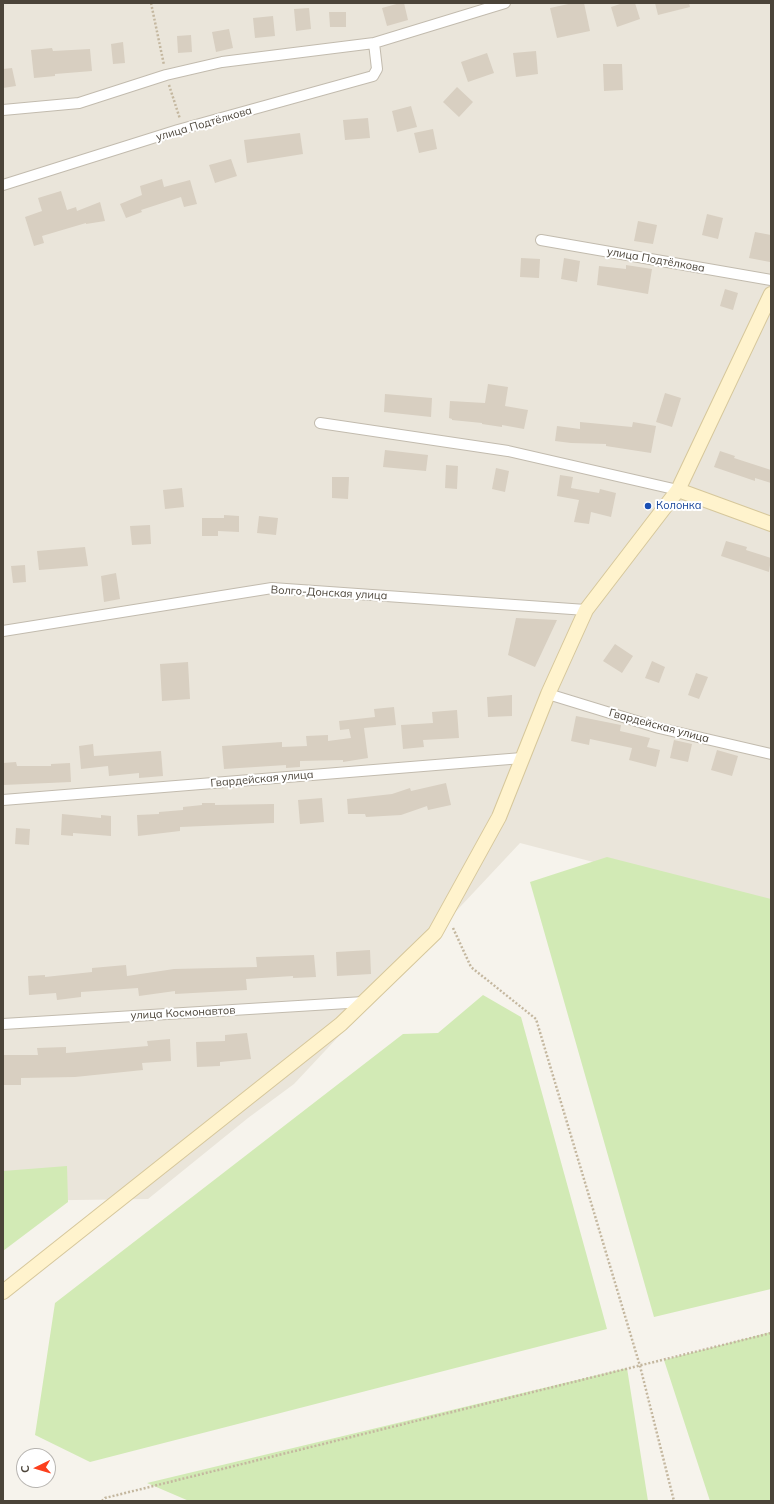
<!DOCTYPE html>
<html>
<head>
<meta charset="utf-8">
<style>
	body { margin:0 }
	#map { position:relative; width:774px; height:1504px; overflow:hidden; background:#f6f3ec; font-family:Mulish,sans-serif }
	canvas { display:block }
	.frame { position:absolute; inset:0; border:4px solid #4b4439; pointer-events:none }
	.north { position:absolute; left:16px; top:1448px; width:40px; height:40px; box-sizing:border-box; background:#fff; border:1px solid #b7b4b0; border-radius:50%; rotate:265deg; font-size:11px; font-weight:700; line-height:16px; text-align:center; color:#4b4439 }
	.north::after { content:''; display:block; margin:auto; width:14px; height:18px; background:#fc3f1d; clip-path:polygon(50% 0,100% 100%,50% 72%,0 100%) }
</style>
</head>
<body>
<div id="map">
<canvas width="774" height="1504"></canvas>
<div class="frame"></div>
<div class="north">С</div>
</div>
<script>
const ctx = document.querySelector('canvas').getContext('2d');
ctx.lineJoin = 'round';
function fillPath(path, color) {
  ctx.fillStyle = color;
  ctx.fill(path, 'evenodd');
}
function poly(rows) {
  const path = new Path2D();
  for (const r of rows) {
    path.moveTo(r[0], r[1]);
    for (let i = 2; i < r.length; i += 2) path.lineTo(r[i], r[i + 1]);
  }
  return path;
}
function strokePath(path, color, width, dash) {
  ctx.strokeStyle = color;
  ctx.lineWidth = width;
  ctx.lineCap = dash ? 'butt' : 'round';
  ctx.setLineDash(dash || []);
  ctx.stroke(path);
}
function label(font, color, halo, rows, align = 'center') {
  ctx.font = font + ' Mulish,sans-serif';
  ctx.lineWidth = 4;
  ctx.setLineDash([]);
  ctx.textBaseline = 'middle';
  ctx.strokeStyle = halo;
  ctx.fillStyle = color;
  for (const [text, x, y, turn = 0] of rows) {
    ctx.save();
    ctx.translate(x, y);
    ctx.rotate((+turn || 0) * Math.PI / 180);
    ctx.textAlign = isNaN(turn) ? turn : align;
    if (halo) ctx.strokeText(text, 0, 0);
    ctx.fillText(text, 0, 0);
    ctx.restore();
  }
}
fillPath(poly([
	[3,3,771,3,771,908,520,843,294,1084,248,1118,148,1199,3,1201]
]), '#eae5da');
fillPath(poly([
	[607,857,771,899,771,1289,654,1317,530,882],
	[483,995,521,1017,607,1329,90,1462,35,1435,55,1303,403,1034,438,1033],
	[67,1166,68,1202,3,1251,3,1171],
	[771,1332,771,1501,710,1501,664,1360],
	[627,1368,648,1501,189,1501,147,1483]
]), '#d2eab5');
fillPath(poly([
	[400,3,404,3,408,20,387,26,382,8],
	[573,3,584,3,590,31,557,38,550,8],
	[623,3,635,3,640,19,617,27,611,7],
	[655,3,689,3,690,7,658,15],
	[309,8,311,29,296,31,294,9],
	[329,12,346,12,346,27,330,27],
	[273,16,275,36,255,38,253,18],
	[229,29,233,48,216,52,212,32],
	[191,35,192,52,178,53,177,36],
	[123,42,125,63,113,64,111,44],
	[52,48,53,51,90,49,92,71,55,74,55,76,34,78,31,50],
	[536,51,538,74,516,77,513,53],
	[487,53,494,73,468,82,461,62],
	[603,64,622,64,623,90,604,91],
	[12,68,16,86,3,88,3,69],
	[457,87,473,102,459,117,443,102],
	[411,106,417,127,397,132,392,111],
	[368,118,370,138,345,140,343,120],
	[433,129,437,149,419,153,414,133],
	[300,133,303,154,247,163,244,140],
	[231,159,237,176,215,183,209,165],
	[162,179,164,187,190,180,197,204,184,207,181,197,141,210,142,212,126,218,120,204,142,195,140,186],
	[61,191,67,210,76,207,77,211,100,202,105,221,86,224,86,223,42,236,44,243,34,246,25,217,42,211,38,198],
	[707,214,723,218,718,239,702,235],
	[638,221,657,225,653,244,634,241],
	[755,232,771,235,770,262,749,258],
	[521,258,540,259,539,278,520,277],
	[564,258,580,261,577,282,561,279],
	[626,265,652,269,648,294,597,285,599,266,626,269],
	[725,289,738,293,733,310,720,306],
	[488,384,508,387,505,406,528,410,524,429,502,425,502,427,482,424,482,423,452,420,452,419,449,418,450,401,485,403],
	[665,393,681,398,672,427,656,422],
	[385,394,432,398,431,417,384,412],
	[580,422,632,427,633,422,656,426,651,453,606,446,606,444,571,443,555,441,557,426,580,429],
	[385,450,428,455,426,471,383,467],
	[720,451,735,456,734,458,771,470,771,483,755,478,755,481,714,467],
	[446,465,458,466,457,489,445,488],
	[496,468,509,471,505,492,492,489],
	[560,475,573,477,571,488,599,493,600,489,616,493,611,517,591,512,589,524,574,522,579,500,557,496],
	[332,477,349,477,348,499,332,498],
	[182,488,184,507,165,509,163,490],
	[224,515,239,516,239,532,218,531,218,536,202,536,202,518,224,518],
	[259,516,278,518,276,535,257,533],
	[150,525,151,544,132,545,130,526],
	[726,541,747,547,746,550,771,558,769,572,721,556],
	[85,547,88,566,39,570,37,551],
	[25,565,26,582,13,583,11,566],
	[116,573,120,599,104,602,101,576],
	[516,618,557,620,535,667,508,655],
	[615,644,633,656,622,673,603,661],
	[652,661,665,667,659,683,645,678],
	[188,662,190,699,162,701,160,664],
	[696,673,708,677,699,699,688,695],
	[512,695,512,716,488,717,487,697],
	[394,707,396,725,364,728,368,758,343,762,343,760,300,761,300,767,286,768,286,765,224,769,222,746,282,742,282,747,307,746,306,736,328,735,328,741,351,738,349,729,340,730,339,721,375,717,374,709],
	[457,710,459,738,423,740,424,747,403,749,401,725,433,723,432,712],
	[576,716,621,725,620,731,650,738,647,747,660,750,656,767,629,760,632,748,590,739,589,745,571,741],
	[674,740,692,744,688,762,670,758],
	[93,744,94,756,161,751,163,776,139,778,139,773,109,776,108,766,81,769,79,746],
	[717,750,738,756,732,776,711,770],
	[16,762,17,766,51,766,51,764,70,763,71,782,3,785,3,763],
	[446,783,451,805,428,810,427,806,401,815,366,817,365,814,348,814,347,799,392,794,410,788,411,791],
	[322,798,324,822,300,824,298,800],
	[202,803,215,803,215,805,274,804,274,823,180,827,180,831,138,836,137,815,159,814,159,812,183,810,183,807,202,805],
	[62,814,101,818,101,815,111,816,111,836,73,833,73,836,61,835],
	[16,828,30,829,29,845,15,844],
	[370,950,371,974,337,976,336,952],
	[314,955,316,977,293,978,293,976,246,979,247,990,175,994,175,991,139,996,138,988,81,992,81,997,57,1000,56,993,29,995,28,976,45,975,45,977,92,972,92,968,126,965,127,976,174,969,257,967,256,957],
	[247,1033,251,1059,220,1062,220,1066,197,1067,196,1042,225,1041,225,1035],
	[170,1039,171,1061,142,1063,143,1070,75,1077,21,1078,21,1085,3,1085,3,1055,38,1055,37,1048,66,1047,66,1053,148,1046,147,1041]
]), '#d8cfc1');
const street = poly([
	[3,110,79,103,166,75,222,62,374,43,505,3],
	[3,185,178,130,373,76,377,69,374,43],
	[541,240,771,280],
	[320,423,508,451,678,490],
	[3,631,272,588,586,610],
	[548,694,659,728,771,754],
	[3,800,522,758],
	[3,1024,364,1002]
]);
const secondary = poly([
	[678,490,771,524],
	[3,1292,341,1024,435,933,499,817,548,694,586,610,678,490,771,294]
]);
strokePath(street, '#c2bbae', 12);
strokePath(secondary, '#d6c79b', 16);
strokePath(poly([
	[151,3,164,65],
	[169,85,180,119],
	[453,928,471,967,536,1019,640,1366,674,1501],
	[102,1501,105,1498,771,1333]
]), '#c4b79f', 2.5, [2, 2]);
strokePath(street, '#fff', 10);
strokePath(secondary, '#fff3cd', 14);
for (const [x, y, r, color] of [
	[648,506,4,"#1a4fb4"]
]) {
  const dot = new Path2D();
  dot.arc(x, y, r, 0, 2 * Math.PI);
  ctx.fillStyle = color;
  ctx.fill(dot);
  strokePath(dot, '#fff', 1.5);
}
label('11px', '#4b4439', '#fff', [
	["улица Подтёлкова",204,124,-16],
	["улица Подтёлкова",656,260,10],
	["Волго-Донская улица",329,593,3],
	["Гвардейская улица",659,726,15],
	["Гвардейская улица",262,779,-5],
	["улица Космонавтов",183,1013,-3]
]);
label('11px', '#164399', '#fff', [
	["Колонка",656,506]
], 'left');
</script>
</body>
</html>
